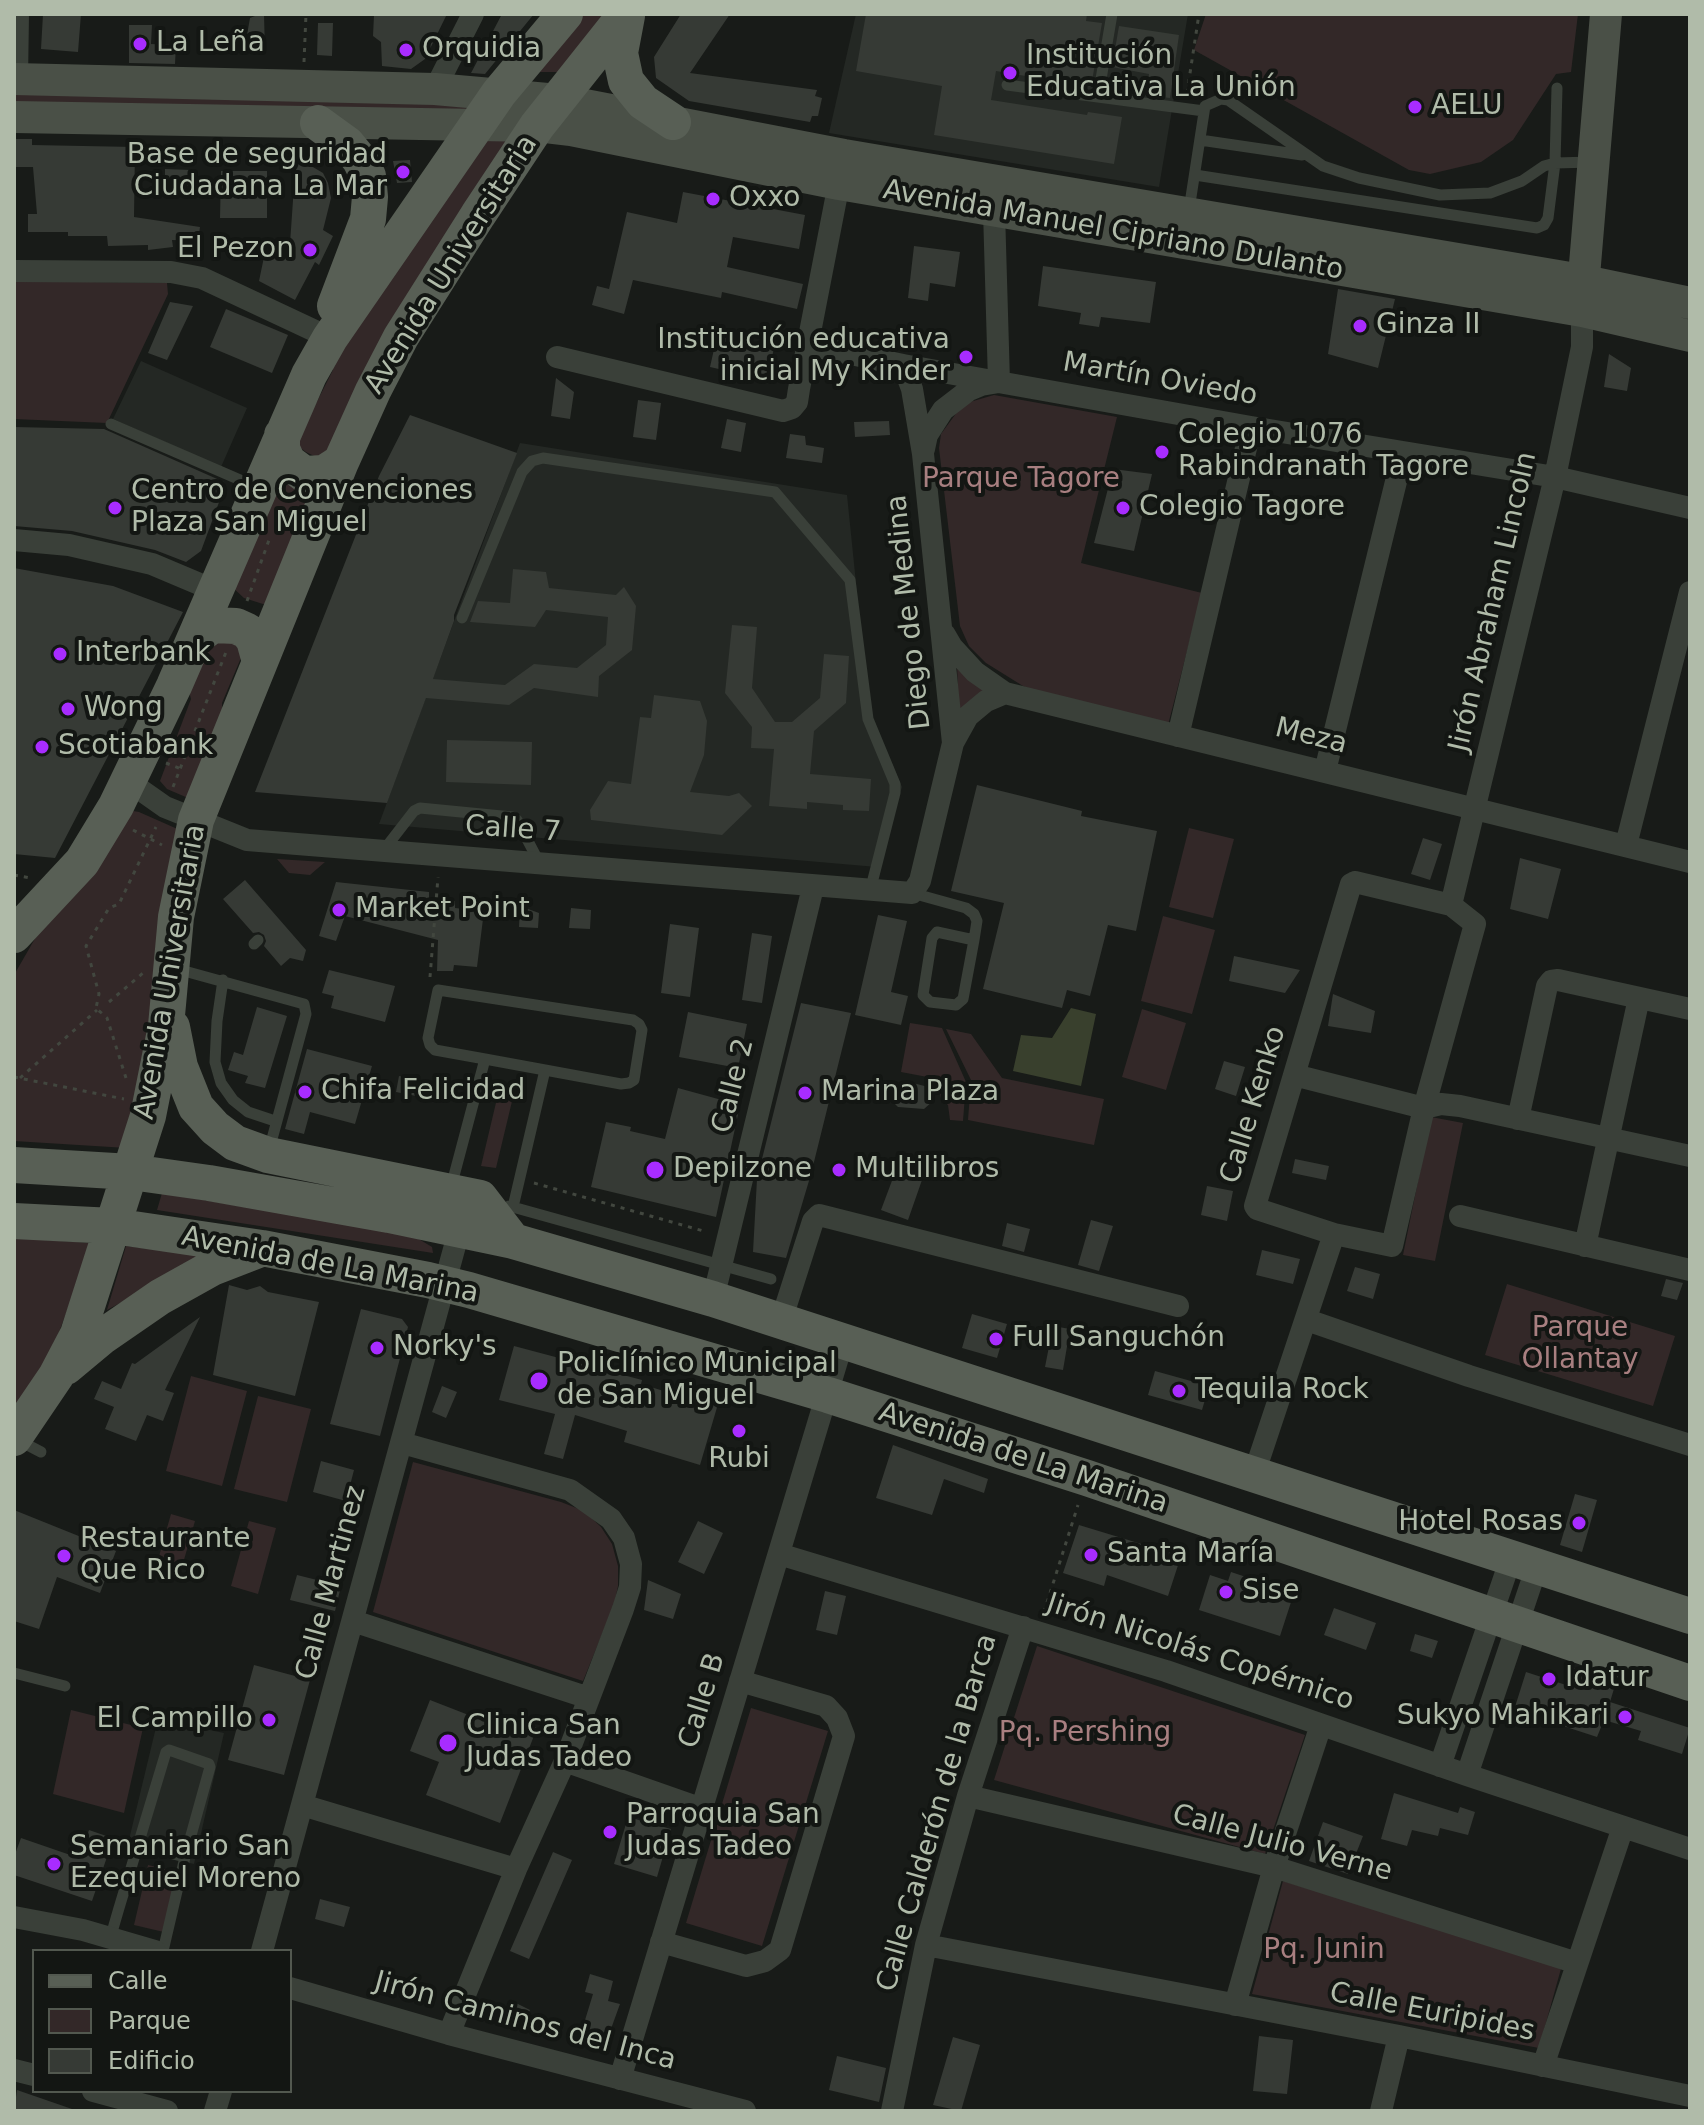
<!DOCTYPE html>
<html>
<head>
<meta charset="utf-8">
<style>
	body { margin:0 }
	#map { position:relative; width:1704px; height:2125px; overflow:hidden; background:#181b18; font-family:"DejaVu Sans",sans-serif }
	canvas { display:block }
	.frame { position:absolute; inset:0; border:16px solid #b0bba9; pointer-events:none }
	.legend { position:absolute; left:32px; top:1949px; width:260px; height:144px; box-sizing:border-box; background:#131613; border:2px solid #52584f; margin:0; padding:10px 14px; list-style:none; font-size:24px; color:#b0bba9 }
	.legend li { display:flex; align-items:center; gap:16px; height:40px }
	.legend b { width:40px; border:2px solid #52584f }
</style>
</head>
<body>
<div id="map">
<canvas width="1704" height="2125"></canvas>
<div class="frame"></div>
<ul class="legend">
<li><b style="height:10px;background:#585f55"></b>Calle</li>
<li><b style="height:22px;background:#332828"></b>Parque</li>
<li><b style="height:22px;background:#363a35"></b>Edificio</li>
</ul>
</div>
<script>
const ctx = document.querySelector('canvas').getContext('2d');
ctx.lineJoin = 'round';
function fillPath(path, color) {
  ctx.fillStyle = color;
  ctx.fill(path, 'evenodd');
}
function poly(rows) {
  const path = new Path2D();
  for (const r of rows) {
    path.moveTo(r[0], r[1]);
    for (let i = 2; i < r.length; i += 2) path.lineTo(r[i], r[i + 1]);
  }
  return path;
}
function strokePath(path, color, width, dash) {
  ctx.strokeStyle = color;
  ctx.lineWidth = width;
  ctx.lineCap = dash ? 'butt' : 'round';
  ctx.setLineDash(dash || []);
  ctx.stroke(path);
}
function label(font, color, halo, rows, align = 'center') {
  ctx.font = font + ' "DejaVu Sans",sans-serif';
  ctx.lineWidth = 8;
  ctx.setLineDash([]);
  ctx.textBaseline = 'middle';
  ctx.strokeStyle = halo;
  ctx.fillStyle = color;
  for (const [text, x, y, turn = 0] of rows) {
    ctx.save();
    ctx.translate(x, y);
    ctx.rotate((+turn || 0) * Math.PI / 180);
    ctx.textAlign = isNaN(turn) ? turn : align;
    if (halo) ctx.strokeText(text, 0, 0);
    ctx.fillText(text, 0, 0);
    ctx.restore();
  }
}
fillPath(poly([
	[856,14,1188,14,1159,187,829,133],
	[141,361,247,408,221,467,113,419],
	[520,443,847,495,869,710,902,787,877,867,379,824],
	[158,1719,224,1733,194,1864,127,1848]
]), '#242824');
fillPath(poly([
	[583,14,607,14,559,72,536,72,536,67],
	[1206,14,1578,14,1571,72,1556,74,1513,140,1481,162,1430,174,1409,170,1194,50],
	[14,93,472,104,468,112,14,102],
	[509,139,322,460,306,452,299,447,300,435,333,370,329,357,477,140],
	[14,281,167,283,168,294,107,423,14,419],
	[994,395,1117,417,1081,563,1202,593,1168,725,1041,693,1023,686,986,663,969,646,960,626,939,448,941,434,963,404],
	[276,467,317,483,272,603,263,604,244,598,231,586],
	[225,634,243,653,222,703,222,733,188,798,167,789,160,781,191,699,189,691,208,645],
	[957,664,991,692,956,716,958,690],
	[133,811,139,812,182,831,127,1148,14,1141,14,975,44,923],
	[1189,828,1234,839,1213,918,1169,907],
	[277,859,325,862,310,875,289,873],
	[1163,916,1215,930,1192,1014,1141,1001],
	[1142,1009,1186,1023,1166,1090,1122,1077],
	[910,1023,942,1028,966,1082,963,1121,950,1120,948,1105,941,1099,938,1079,901,1072],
	[946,1029,971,1034,1002,1078,1104,1099,1094,1145,968,1120,971,1080],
	[499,1090,514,1093,496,1168,481,1166],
	[1431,1117,1463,1123,1435,1261,1403,1255],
	[162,1193,412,1235,432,1247,433,1253,157,1210],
	[14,1238,92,1243,41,1381,14,1415],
	[126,1246,208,1256,107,1310],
	[1507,1284,1675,1336,1653,1406,1485,1355],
	[191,1376,247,1391,222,1486,166,1471],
	[258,1396,311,1409,287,1502,234,1489],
	[413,1462,561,1502,584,1511,601,1527,612,1544,618,1566,618,1586,614,1605,583,1681,373,1612],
	[171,1514,195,1521,180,1574,156,1567],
	[249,1521,276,1528,258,1594,231,1586],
	[1037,1646,1305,1735,1265,1854,994,1780],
	[751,1708,828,1731,762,1946,686,1923],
	[71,1710,143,1728,124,1813,53,1794],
	[148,1865,182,1873,168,1933,134,1925],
	[1283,1881,1562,1965,1539,2048,1252,1994]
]), '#332828');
fillPath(poly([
	[1071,1008,1096,1014,1081,1086,1013,1071,1021,1035,1052,1038]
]), '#39402d');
fillPath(poly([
	[43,14,81,14,78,52,41,49],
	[260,14,264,14,265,52,244,52,250,18],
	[447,14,425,59,411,69,382,66,381,42,373,36,374,15],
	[502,14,534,14,485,74,471,73],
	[681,14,730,14,690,73,817,90,815,96,822,98,818,116,812,116,810,122,689,101,656,78,654,57],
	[866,14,1087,14,1086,21,1102,23,1091,87,996,71,991,100,1087,115,1088,112,1122,117,1114,164,934,135,942,86,856,71],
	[318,23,333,23,332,56,317,55],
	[129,25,152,25,151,44,176,45,175,64,129,63],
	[1119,26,1179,35,1170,98,1146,95,1149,74,1112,67],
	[14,139,32,139,32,145,135,147,134,217,200,227,198,241,172,240,173,247,148,250,148,245,108,246,107,236,68,236,68,232,28,232,28,214,37,214,33,167,14,167],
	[296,157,323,173,328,183,331,198,323,230,333,236,319,265,315,262,295,300,259,281,264,257,289,258],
	[410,160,412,182,397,183,393,161],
	[165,169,191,170,190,186,165,186],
	[221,171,267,171,267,218,220,218],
	[683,192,805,215,799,249,733,237,727,267,803,284,797,309,722,292,721,298,633,280,624,314,592,305,597,286,609,289,627,212,677,223],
	[914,246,960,252,955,287,930,283,928,301,908,298],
	[1043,266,1156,282,1150,323,1101,317,1099,327,1079,324,1081,313,1038,306],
	[1338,289,1395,299,1378,368,1328,354],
	[170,302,193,306,167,360,148,353],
	[226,309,288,335,272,373,210,347],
	[717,336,774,348,767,380,710,367],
	[1609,354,1631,368,1627,391,1604,387],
	[556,378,574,392,570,419,551,416],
	[638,400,661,403,656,440,633,437],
	[410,415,517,453,454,615,454,621,433,679,505,685,534,664,577,668,606,645,608,617,546,610,535,627,470,622,478,601,510,603,513,569,546,572,549,588,616,595,624,587,636,606,632,650,599,676,598,697,534,688,509,705,426,698,387,803,255,792,379,476],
	[727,419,746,423,741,452,721,448],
	[889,421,890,435,855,437,854,422],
	[14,427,104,429,224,482,225,486,201,551,186,562,155,550,72,531,14,526],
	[790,434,805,436,806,445,824,448,822,463,786,458],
	[1113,469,1152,474,1134,551,1094,543],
	[14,568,113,586,183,612,55,858,14,854],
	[732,625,757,627,752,688,775,722,792,722,820,698,824,654,849,656,846,703,814,731,810,774,871,779,869,811,843,810,843,805,807,802,807,809,769,806,774,749,751,748,752,727,725,693],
	[654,695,700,701,707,721,704,755,690,792,729,796,739,793,752,806,722,835,591,820,590,810,608,781,631,784,640,717,651,718],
	[447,740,532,742,531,785,446,782],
	[977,785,1082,811,1081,816,1157,831,1136,931,1108,925,1090,996,1067,990,1062,1008,983,989,1004,903,951,891],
	[1423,838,1442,844,1430,880,1411,874],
	[1520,858,1561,869,1548,919,1510,909],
	[245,880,306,950,303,961,290,958,281,966,264,946,266,941,264,935,259,932,253,933,223,899],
	[336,882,429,892,429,901,455,901,455,908,484,911,477,967,454,965,453,971,437,971,438,940,345,916,336,941,319,936],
	[520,906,539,913,538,928,519,927],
	[571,908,591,910,590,929,569,928],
	[878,915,907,921,891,992,908,996,901,1025,855,1015],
	[670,924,699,928,690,997,661,993],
	[752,933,772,936,762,1003,742,1000],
	[1234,956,1300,970,1285,993,1229,981],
	[329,970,395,986,385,1022,331,1008,334,996,322,993],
	[1333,994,1375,1011,1371,1033,1328,1026],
	[801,1003,851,1013,811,1174,786,1258,753,1252,757,1179],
	[257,1007,287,1016,265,1088,245,1083,248,1076,228,1070,234,1052,243,1055],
	[688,1012,747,1024,738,1068,679,1057],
	[307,1049,372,1066,355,1124,310,1112,304,1134,285,1129],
	[1224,1061,1245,1067,1236,1096,1215,1089],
	[399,1076,451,1086,441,1101,396,1092],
	[909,1082,936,1089,933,1101,924,1109,898,1107,889,1098,892,1084],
	[678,1088,740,1105,716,1217,591,1187,606,1122,631,1127,630,1131,665,1139],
	[1295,1159,1329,1166,1326,1180,1292,1173],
	[896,1170,922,1180,908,1220,881,1210],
	[1207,1186,1233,1191,1227,1221,1201,1215],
	[1091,1220,1113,1226,1099,1271,1078,1265],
	[1007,1223,1030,1229,1024,1252,1002,1246],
	[1262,1250,1300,1259,1293,1284,1256,1275],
	[1355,1267,1380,1274,1373,1299,1347,1291],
	[1666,1279,1683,1283,1677,1300,1661,1296],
	[229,1285,247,1290,260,1286,268,1292,319,1302,295,1396,213,1375],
	[361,1309,402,1319,408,1327,380,1436,330,1424],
	[972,1314,1007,1324,997,1358,962,1348],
	[200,1317,165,1390,174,1393,163,1421,147,1415,136,1441,105,1429,114,1407,94,1399,102,1381,121,1389,132,1363,135,1364],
	[1053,1326,1070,1329,1063,1370,1045,1367],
	[514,1346,642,1380,641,1384,680,1396,681,1393,718,1404,700,1465,624,1442,627,1431,575,1415,563,1459,544,1454,555,1414,499,1400],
	[1155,1371,1209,1386,1202,1410,1148,1395],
	[442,1386,457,1392,446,1418,432,1412],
	[893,1445,988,1479,984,1493,944,1479,932,1515,876,1498],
	[321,1461,354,1470,346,1501,313,1492],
	[1575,1494,1597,1500,1582,1552,1560,1545],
	[14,1510,116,1551,100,1593,57,1577,39,1629,14,1621],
	[698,1521,723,1533,704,1574,678,1562],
	[1079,1525,1181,1556,1168,1596,1107,1575,1104,1586,1063,1573],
	[1231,1572,1294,1593,1280,1636,1199,1610,1210,1575,1228,1581],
	[297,1575,341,1586,335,1611,290,1600],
	[648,1580,681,1594,673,1619,644,1610],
	[825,1591,846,1596,837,1635,816,1630],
	[1334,1608,1376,1623,1366,1650,1324,1635],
	[1415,1634,1438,1641,1432,1658,1410,1651],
	[254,1665,310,1680,284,1775,228,1760],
	[1572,1667,1616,1682,1610,1702,1690,1728,1682,1754,1638,1740,1641,1731,1604,1720,1597,1737,1514,1710,1526,1672,1566,1685],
	[430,1700,484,1721,489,1710,537,1728,500,1823,426,1795,439,1762,410,1751],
	[1394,1793,1458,1813,1460,1807,1475,1812,1468,1835,1440,1828,1438,1836,1412,1830,1407,1846,1381,1839],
	[628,1817,671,1829,657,1877,614,1864],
	[1323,1822,1363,1836,1348,1874,1309,1861],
	[89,1830,118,1840,112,1855,108,1854,92,1901,14,1875,14,1857,21,1838,79,1858],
	[553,1852,572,1860,529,1959,510,1951],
	[320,1899,350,1907,344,1927,315,1919],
	[590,1974,613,1981,608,2001,620,2004,603,2051,578,2043,593,1994,585,1992],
	[516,2003,530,2010,521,2029,506,2022],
	[1259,2036,1293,2040,1287,2094,1253,2091],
	[953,2037,980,2045,961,2111,933,2105],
	[837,2056,886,2068,879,2102,829,2090],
	[17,2090,72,2109,71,2111,14,2111]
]), '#363a35');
strokePath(poly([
	[304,62,306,14],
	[1187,93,1199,14],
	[247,601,269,540],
	[166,763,181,769],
	[173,787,226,652],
	[133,830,162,845],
	[14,875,30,878],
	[430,977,438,877],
	[109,1002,143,973],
	[14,1077,124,1099],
	[20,1078,97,1010],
	[126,1078,107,1018,96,1008,99,994,86,946,109,908,119,904,156,827],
	[534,1183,707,1232],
	[1044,1612,1078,1505]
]), '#42473f', 3, [4, 6]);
strokePath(poly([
	[1007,85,1204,111],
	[1098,97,1112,14],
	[1200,140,1302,155],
	[1195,175,1537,228,1544,225,1548,218,1555,163,1557,88],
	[1189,210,1205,106,1221,99,1228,100,1323,166,1359,178,1440,195,1490,193,1522,181,1544,166,1555,163,1592,162],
	[111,424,254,486],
	[462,618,522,472,532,461,543,458,775,492,850,580,868,719,895,784,895,793,870,891],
	[383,851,414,811,420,808,512,817,517,820,539,862],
	[912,893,966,908,974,914,977,921,974,940],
	[937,932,974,940,963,999,956,1005,930,1002,923,995,932,938,937,932],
	[254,944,258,940],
	[177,969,304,1004,306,1014,269,1150],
	[223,980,217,1021,215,1062,221,1083,233,1100,248,1112,275,1121],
	[485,1059,545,1070],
	[451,1187,485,1059,435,1050,430,1045,428,1038,438,990,633,1020,639,1024,642,1030,634,1080,629,1083,621,1084,545,1070,513,1207],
	[509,1206,771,1279],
	[18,1440,41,1452],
	[14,1673,65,1686],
	[110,1939,119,1908,138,1845,166,1752,169,1750,209,1764,210,1767,185,1857,138,1845],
	[163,1951,185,1857]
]), '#3a4039', 11);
strokePath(poly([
	[17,80,18,14],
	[435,89,473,14],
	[14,271,171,272,202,278,330,338],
	[808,345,903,365,1251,427,1555,477,1690,508],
	[557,357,783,411,792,408,797,402,799,389,841,173],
	[924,449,927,435,943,410,969,390,981,385,999,382,994,211],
	[14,540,69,545,152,564,216,591],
	[945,635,952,647,975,672,1005,693,1690,862],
	[1178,736,1251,427],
	[953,743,968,716,986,701,1005,693],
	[1325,771,1403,453],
	[128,781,165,807,247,840,912,893,920,881,953,743,923,454,912,389,903,365],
	[1626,845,1690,592],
	[1355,882,1451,905,1475,924,1424,1108,1392,1246,1334,1234,1257,1209,1255,1206,1351,884,1355,882],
	[1451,905,1555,477,1582,347,1582,311],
	[1294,1075,1424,1108,1441,1104,1460,1106,1690,1156],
	[1518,1119,1547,986,1551,981,1558,980,1690,1009],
	[1460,1216,1690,1270],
	[1585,1246,1639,998],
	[713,1299,813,887],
	[1307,1320,1469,1376,1690,1445],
	[781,1321,813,1221,819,1215,1178,1306],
	[402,1443,570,1490,611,1519,624,1538,631,1564,630,1587,623,1609,565,1761,516,1869,449,2034],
	[1254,1474,1334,1234],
	[779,1554,1166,1671,1467,1775,1690,1849],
	[353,1621,589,1698],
	[565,1761,702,1809],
	[1440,1766,1511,1558],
	[1467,1775,1537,1566],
	[968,1796,1274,1867,1577,1963],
	[302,1805,516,1869],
	[14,1917,83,1930,155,1951],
	[661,1942,746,1966,765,1961,780,1950,844,1736,837,1718,826,1706,740,1681],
	[926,1945,1399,2036,1690,2096],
	[262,1951,459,1231],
	[290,1988,449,2034,745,2111],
	[1235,2005,1274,1867,1321,1725],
	[1543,2066,1623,1827],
	[14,2070,34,2075],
	[620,2079,843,1341],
	[93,2091,167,2111],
	[215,2111,221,2091],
	[892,2111,926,1945,968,1796,1023,1627],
	[1381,2111,1399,2036]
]), '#3a4039', 22);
strokePath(poly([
	[14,79,435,89,559,100,844,155,1570,278,1690,303],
	[14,117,537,126,571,130,839,184,1582,311,1690,336],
	[1582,300,1606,14]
]), '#4a5047', 32);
strokePath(poly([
	[627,16,620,53,626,81,643,102,673,122],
	[318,123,347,144,360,160,368,176,370,197,368,219,335,306],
	[282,435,282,449,288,462,304,474,324,473,341,462],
	[195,638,213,625,236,626,247,631,254,640,260,662],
	[14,935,82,862,116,806,174,686,309,375,330,338,499,93,565,14],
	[172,1027,180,1067,196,1107,215,1128,235,1143,268,1155,480,1198,513,1241],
	[14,1165,131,1172,209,1183,389,1215,513,1241,713,1299,1690,1616],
	[14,1221,113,1226,262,1248,428,1280,469,1290,828,1395,1087,1478,1690,1683],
	[66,1367,102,1337,160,1297,212,1268,261,1249],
	[14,1438,56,1376,78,1334,148,1116,166,1026,176,917,196,820,341,462,373,391,401,337,478,215,537,126,626,14]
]), '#585f55', 36);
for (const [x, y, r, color] of [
	[140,44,8,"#a82cff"],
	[406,50,8,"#a82cff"],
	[1010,73,8,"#a82cff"],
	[1415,107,8,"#a82cff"],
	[403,172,8,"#a82cff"],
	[713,199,8,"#a82cff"],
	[310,250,8,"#a82cff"],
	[1360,326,8,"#a82cff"],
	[966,357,8,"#a82cff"],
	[1162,452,8,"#a82cff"],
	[115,508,8,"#a82cff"],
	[1123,508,8,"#a82cff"],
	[60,654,8,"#a82cff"],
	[68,709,8,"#a82cff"],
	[42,747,8,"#a82cff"],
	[339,910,8,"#a82cff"],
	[305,1092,8,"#a82cff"],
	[805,1093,8,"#a82cff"],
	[655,1170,10,"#a82cff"],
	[839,1170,8,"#a82cff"],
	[996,1339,8,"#a82cff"],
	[377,1348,8,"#a82cff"],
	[539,1381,10,"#a82cff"],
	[1179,1391,8,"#a82cff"],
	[739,1431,8,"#a82cff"],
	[1579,1523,8,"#a82cff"],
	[1091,1555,8,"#a82cff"],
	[64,1556,8,"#a82cff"],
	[1226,1592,8,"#a82cff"],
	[1549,1679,8,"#a82cff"],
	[1625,1717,8,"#a82cff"],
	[269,1720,8,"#a82cff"],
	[448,1743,10,"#a82cff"],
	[610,1832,8,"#a82cff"],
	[54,1864,8,"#a82cff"]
]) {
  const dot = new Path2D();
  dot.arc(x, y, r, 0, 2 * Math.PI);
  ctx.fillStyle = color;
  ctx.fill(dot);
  strokePath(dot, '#131613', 3);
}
label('28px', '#b0bba9', '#131613', [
	["La Leña",156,44],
	["Orquidia",422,50],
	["Institución",1026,57],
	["Educativa La Unión",1026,89],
	["AELU",1431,107],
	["Base de seguridad",387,156,"right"],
	["Ciudadana La Mar",387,188,"right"],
	["Oxxo",729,199],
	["El Pezon",294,250,"right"],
	["Ginza II",1376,326],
	["Institución educativa",950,341,"right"],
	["inicial My Kinder",950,373,"right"],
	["Colegio 1076",1178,436],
	["Rabindranath Tagore",1178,468],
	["Centro de Convenciones",131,492],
	["Plaza San Miguel",131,524],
	["Colegio Tagore",1139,508],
	["Interbank",76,654],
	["Wong",84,709],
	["Scotiabank",58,747],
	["Market Point",355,910],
	["Chifa Felicidad",321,1092],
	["Marina Plaza",821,1093],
	["Depilzone",673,1170],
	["Multilibros",855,1170],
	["Full Sanguchón",1012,1339],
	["Norky's",393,1348],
	["Policlínico Municipal",557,1365],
	["de San Miguel",557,1397],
	["Tequila Rock",1195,1391],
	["Rubi",739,1460,"center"],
	["Hotel Rosas",1563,1523,"right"],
	["Restaurante",80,1540],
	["Que Rico",80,1572],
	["Santa María",1107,1555],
	["Sise",1242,1592],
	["Idatur",1565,1679],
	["Sukyo Mahikari",1609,1717,"right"],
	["El Campillo",253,1720,"right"],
	["Clinica San",466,1727],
	["Judas Tadeo",466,1759],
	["Parroquia San",626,1816],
	["Judas Tadeo",626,1848],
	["Semaniario San",70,1848],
	["Ezequiel Moreno",70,1880]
], 'left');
label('28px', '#b0bba9', '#131613', [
	["Avenida Manuel Cipriano Dulanto",1113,231,10],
	["Avenida Universitaria",452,265,-58],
	["Martín Oviedo",1160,380,10],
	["Jirón Abraham Lincoln",1494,602,-77],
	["Diego de Medina",910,612,-96],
	["Meza",1311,737,14],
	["Calle 7",513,830,4],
	["Avenida Universitaria",171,972,-80],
	["Calle 2",734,1086,-76],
	["Calle Kenko",1254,1105,-73],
	["Avenida de La Marina",330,1266,11],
	["Avenida de La Marina",1023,1459,18],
	["Calle Martinez",332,1583,-75],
	["Jirón Nicolás Copérnico",1200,1653,18],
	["Calle B",703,1701,-73],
	["Calle Calderón de la Barca",938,1813,-74],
	["Calle Julio Verne",1282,1844,15],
	["Calle Euripides",1432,2013,11],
	["Jirón Caminos del Inca",525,2022,15]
]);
label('28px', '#a87f80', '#131613', [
	["Parque Tagore",1021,480],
	["Parque",1580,1329],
	["Ollantay",1580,1361],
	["Pq. Pershing",1085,1734],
	["Pq. Junin",1324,1951]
]);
</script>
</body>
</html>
